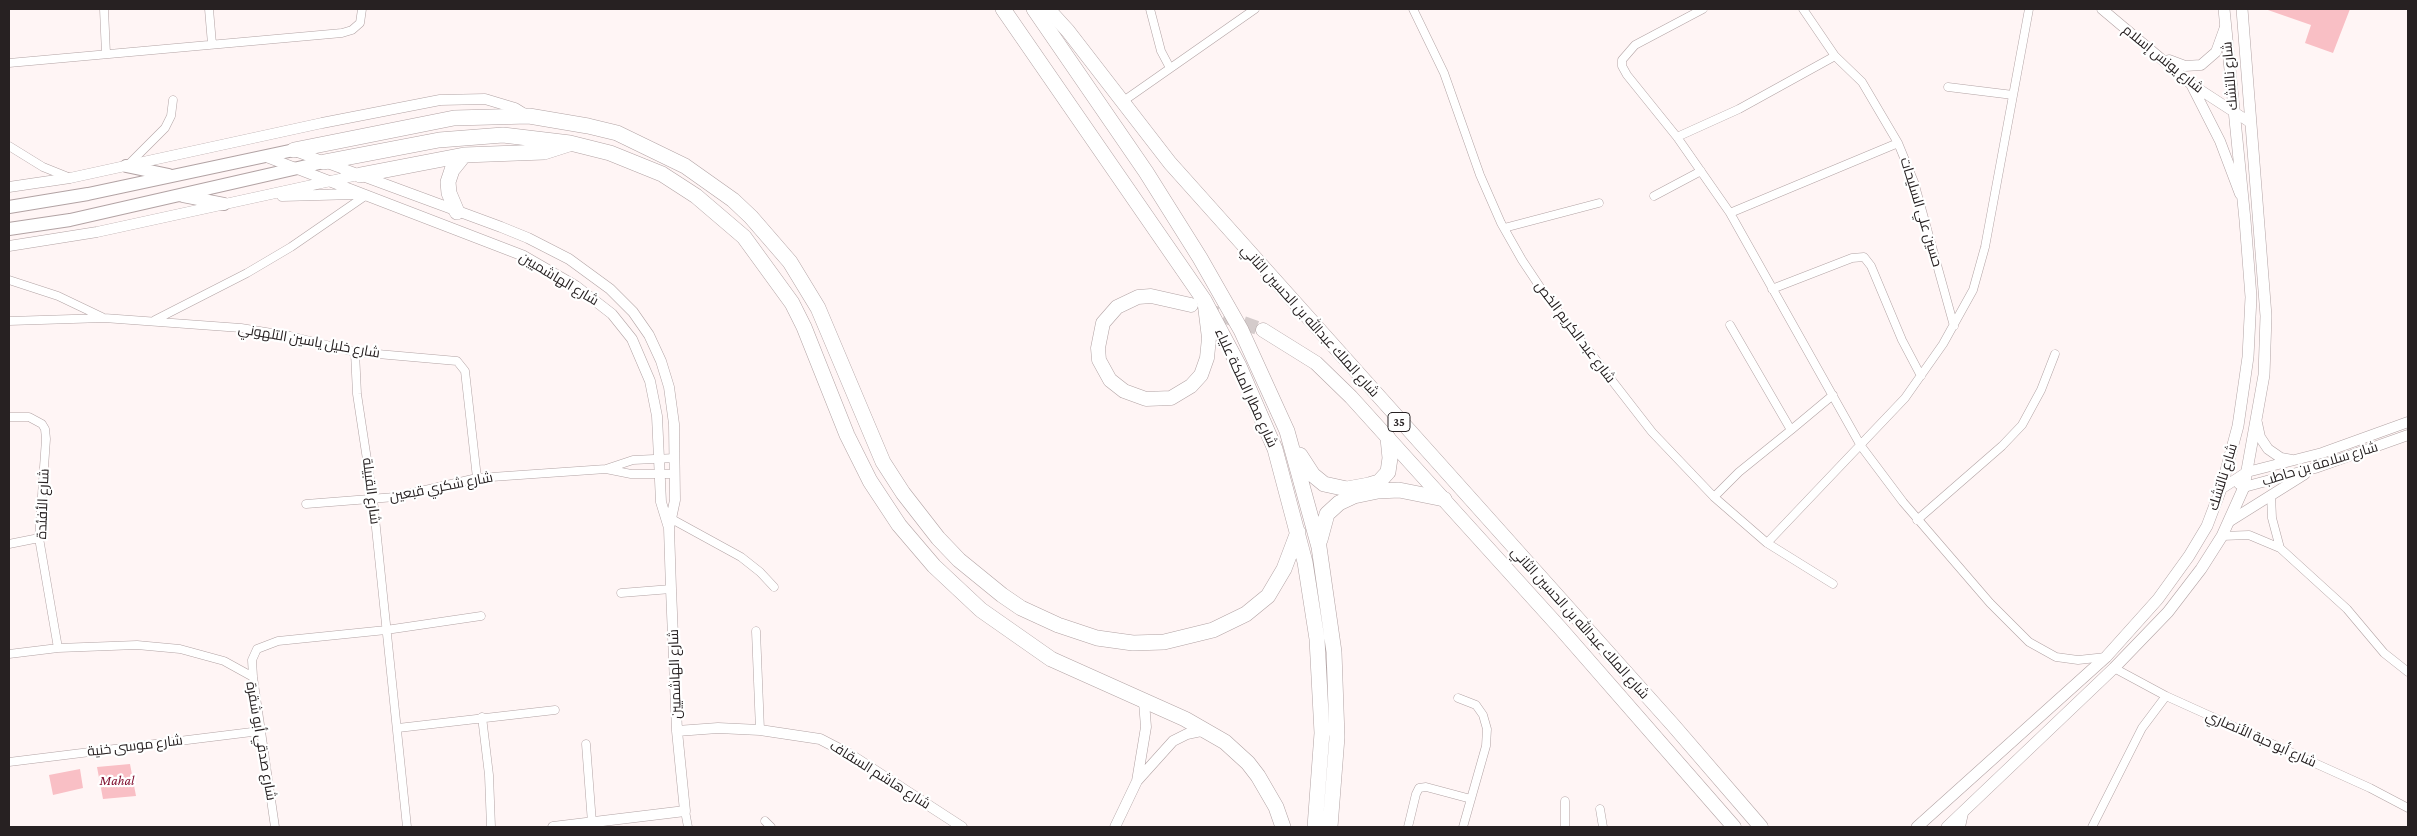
<!DOCTYPE html>
<html>
<head>
<meta charset="utf-8">
<style>
	body { margin:0 }
	#map { position:relative; width:2417px; height:836px; overflow:hidden; background:#fff5f5; font-family:"Crimson Pro",serif }
	canvas { display:block }
	.frame { position:absolute; inset:0; border:10px solid #272122; pointer-events:none }
</style>
</head>
<body>
<div id="map">
<canvas width="2417" height="836"></canvas>
<div class="frame"></div>
</div>
<script>
const ctx = document.querySelector('canvas').getContext('2d');
ctx.lineJoin = 'round';
function fillPath(path, color) {
  ctx.fillStyle = color;
  ctx.fill(path, 'evenodd');
}
function poly(rows) {
  const path = new Path2D();
  for (const r of rows) {
    path.moveTo(r[0], r[1]);
    for (let i = 2; i < r.length; i += 2) path.lineTo(r[i], r[i + 1]);
  }
  return path;
}
function strokePath(path, color, width, dash) {
  ctx.strokeStyle = color;
  ctx.lineWidth = width;
  ctx.lineCap = dash ? 'butt' : 'round';
  ctx.setLineDash(dash || []);
  ctx.stroke(path);
}
function label(font, color, halo, rows, align = 'center') {
  ctx.font = font + ' "Crimson Pro",Cairo,serif';
  ctx.lineWidth = 4.5;
  ctx.setLineDash([]);
  ctx.textBaseline = 'middle';
  ctx.strokeStyle = halo;
  ctx.fillStyle = color;
  for (const [text, x, y, turn = 0] of rows) {
    ctx.save();
    ctx.translate(x, y);
    ctx.rotate((+turn || 0) * Math.PI / 180);
    ctx.textAlign = isNaN(turn) ? turn : align;
    if (halo) ctx.strokeText(text, 0, 0);
    ctx.fillText(text, 0, 0);
    ctx.restore();
  }
}
fillPath(poly([
	[2265,9,2350,9,2333,53,2305,43,2311,25],
	[130,764,136,796,103,799,97,767],
	[80,769,83,788,53,795,49,775]
]), '#f9bfc5');
strokePath(poly([
	[1204,309,1263,330]
]), '#d4cbcb', 14, [14, 7]);
const minor = poly([
	[104,9,106,54],
	[209,9,212,44],
	[1150,9,1161,51,1170,68],
	[1413,9,1444,73,1480,175,1501,223,1522,260,1544,293,1652,432,1714,497,1767,543,1833,584],
	[1703,9,1635,45,1622,60,1622,66,1627,75,1677,137,1730,213,1861,446,1903,502,1990,603,2029,642,2056,657,2078,660,2106,657],
	[1803,9,1835,56,1862,82,1898,143,1914,182,1954,326],
	[9,63,342,33,352,30,360,23,362,9],
	[1948,87,2013,95],
	[1122,102,1255,9],
	[1677,137,1739,109,1835,56],
	[9,146,43,167,68,177],
	[128,165,165,128,171,116,173,100],
	[1654,196,1701,171],
	[1730,213,1898,143],
	[1504,228,1599,203],
	[9,280,58,296,102,317],
	[1772,289,1852,258,1864,257,1871,266,1902,340,1921,376],
	[155,320,247,273,291,247,365,196],
	[9,321,104,318,241,328,290,336,355,352,457,361,465,371,477,478],
	[1730,325,1791,430,1833,395],
	[355,352,357,394,373,499,407,827],
	[9,417,29,417,42,424,45,429,46,439,39,538,58,648],
	[606,469,633,460,675,458],
	[2271,495,2272,518,2280,548],
	[1714,497,1739,472,1791,430],
	[306,504,395,497,477,478,606,469,631,474,675,474],
	[668,517,741,557,760,572,774,587],
	[1917,520,2002,446,2022,425,2041,390,2055,354],
	[2222,536,2249,535,2280,548,2347,609,2384,653,2408,672],
	[1767,543,1905,398,1943,344,1973,290,1985,247,2029,9],
	[9,544,39,538],
	[621,593,671,589],
	[756,631,760,730],
	[9,654,58,648,137,645,180,649,224,661,253,677],
	[2114,668,2166,696,2370,788,2408,808],
	[1458,698,1476,705,1483,715,1487,729,1486,746,1463,827],
	[482,717,489,775,491,827],
	[398,728,555,710],
	[586,744,592,823],
	[9,762,260,731],
	[1565,801,1565,827],
	[1600,809,1603,827],
	[685,811,688,827],
	[765,821,771,827],
	[275,827,253,677,252,660,257,649,278,641,386,630,481,616],
	[1408,827,1416,794,1419,788,1426,787,1471,799],
	[2092,827,2142,728,2166,696]
]);
const tertiary = poly([
	[2102,9,2191,84,2251,123],
	[2169,60,2185,66,2201,65,2216,52,2225,27],
	[2191,84,2220,141,2240,194],
	[295,151,501,227,528,238,569,259,610,289,633,312,649,335,661,361,669,387,674,424,675,500,669,528,671,589,677,731,685,811,553,827],
	[264,156,524,256,576,286,612,314,632,339,650,381,657,416,661,502,669,528],
	[9,187,70,178,322,123,440,100,485,99,515,108,528,116],
	[282,196,355,194],
	[9,246,97,232,358,175],
	[2257,423,2260,437,2268,449,2281,458,2292,460],
	[2239,484,2244,487,2315,468,2408,435],
	[2221,489,2247,472,2322,453,2408,422],
	[2230,521,2305,474],
	[677,731,718,728,760,730,820,739,851,755,962,827],
	[1137,781,1173,741,1187,734,1206,730],
	[1115,827,1137,781,1146,727,1144,702],
	[1960,827,1963,813]
]);
const secondary = poly([
	[1917,827,2106,657,2158,599,2189,556,2207,526,2221,489,2238,426,2248,357,2251,297,2245,220,2224,9],
	[1947,827,2114,668,2168,612,2201,569,2222,536,2244,487,2264,375,2266,316,2242,9]
]);
const primary = poly([
	[126,166,169,175],
	[183,196,224,204],
	[9,207,88,194,294,150],
	[9,229,70,220,324,162]
]);
const trunk = poly([
	[1048,9,1068,31,1170,163,1673,725,1761,827],
	[1191,305,1151,296,1138,297,1117,307,1103,323,1098,348,1099,360,1110,380,1124,391,1146,399,1171,398,1191,386,1201,375,1207,358,1209,338,1205,306],
	[1263,330,1316,363,1351,397,1561,629,1734,827]
]);
const motorway = poly([
	[1003,9,1204,300,1239,366,1275,449,1305,562,1317,639,1322,733,1315,827],
	[1034,9,1146,172,1200,258,1241,330,1287,431,1319,547,1334,652,1337,737,1330,827],
	[294,150,454,118,529,116,588,126,617,133,685,166,733,200,751,217,790,262,818,308,883,462,903,493,938,538,959,560,1002,595,1021,608,1058,625,1097,638,1133,643,1164,642,1213,630,1246,614,1268,596,1284,569,1298,532],
	[324,162,439,140,503,135,570,143,610,153,662,174,696,196,744,237,792,303,804,327,847,435,870,481,899,525,934,566,981,610,1051,659,1185,719,1225,742,1248,763,1258,776,1276,807,1283,827],
	[360,175,464,155,544,152,569,144],
	[457,212,449,193,448,182,452,170,464,155],
	[1300,455,1313,475,1324,484,1347,489,1369,485,1379,482,1388,472,1390,458,1388,438],
	[1320,540,1327,514,1339,503,1354,496,1378,491,1399,490,1444,499]
]);
strokePath(minor, '#b2a3a4', 9);
strokePath(tertiary, '#b2a3a4', 11);
strokePath(secondary, '#b2a3a4', 12);
strokePath(primary, '#b2a3a4', 14);
strokePath(trunk, '#b2a3a4', 15);
strokePath(motorway, '#b2a3a4', 16);
strokePath(minor, '#fff', 8);
strokePath(tertiary, '#fff', 10);
strokePath(secondary, '#fff', 11);
strokePath(primary, '#fff', 12);
strokePath(trunk, '#fff', 14);
strokePath(motorway, '#fff', 15);
for (const [x, y, w] of [
	[1399,422,22]
]) {
  const box = new Path2D();
  box.roundRect(x - w / 2, y - 9.5, w, 19, 4);
  ctx.fillStyle = '#fff';
  ctx.fill(box);
  strokePath(box, '#272122', 1);
}
label('bold 12px', '#272122', null, [
	["35",1399,422]
]);
label('14px', '#272122', '#fff', [
	["شارع يونس إسلام",2163,59,39],
	["شارع نالتشك",2230,76,-95],
	["حسين علي السليحات",1921,212,73],
	["شارع الهاشميين",559,279,31],
	["شارع الملك عبدالله بن الحسين الثاني",1310,321,48],
	["شارع عبد الكريم الخص",1575,332,53],
	["شارع خليل ياسين التلهوني",309,341,10],
	["شارع مطار الملكة علياء",1246,388,65],
	["شارع سلامة بن حاطب",2320,464,-17],
	["شارع نالتشك",2223,477,-73],
	["شارع شكري قبعين",441,487,-11],
	["شارع القبيلة",371,491,83],
	["شارع الأفئدة",43,504,-88],
	["شارع الملك عبدالله بن الحسين الثاني",1580,623,48],
	["شارع الهاشميين",675,674,-92],
	["شارع أبو حبة الأنصاري",2261,739,24],
	["شارع صدقي أبو شقرة",261,741,80],
	["شارع موسى خنية",135,746,-7],
	["شارع هاشم السقاف",880,775,32]
]);
label('italic 14px', '#821332', '#fff', [
	["Mahal",117,781]
]);
</script>
</body>
</html>
